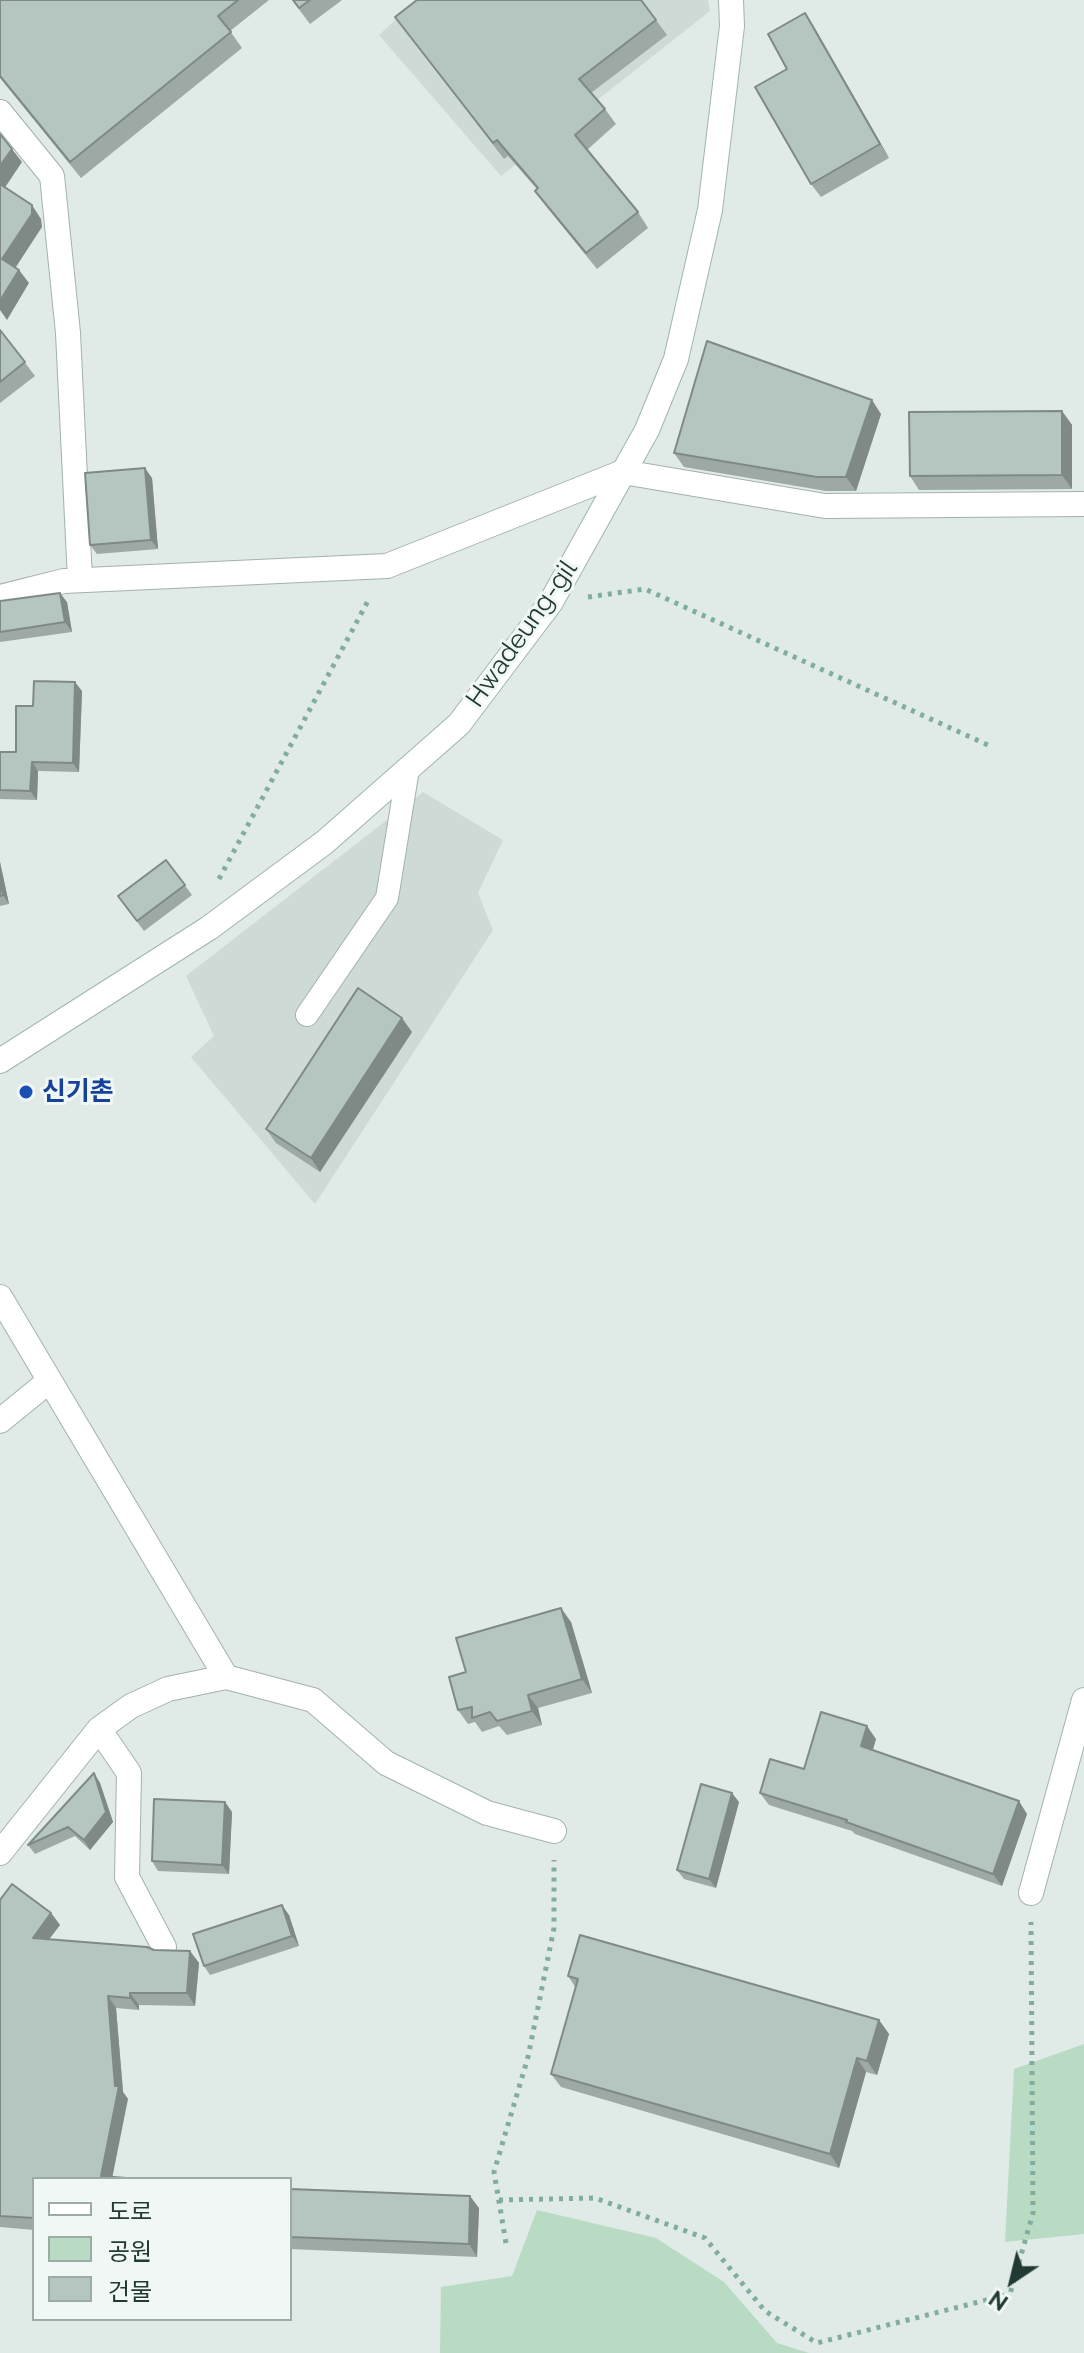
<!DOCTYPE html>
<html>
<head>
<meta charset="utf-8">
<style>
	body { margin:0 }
	#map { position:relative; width:1084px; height:2353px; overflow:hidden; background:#e0eae6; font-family:Raleway,"Noto Sans KR",sans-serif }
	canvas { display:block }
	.legend { position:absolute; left:32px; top:2177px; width:260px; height:144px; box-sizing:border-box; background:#f0f7f4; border:2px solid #9daba7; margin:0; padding:10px 14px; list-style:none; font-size:24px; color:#213a34 }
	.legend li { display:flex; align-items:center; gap:16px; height:40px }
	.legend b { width:40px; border:2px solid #9daba7 }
	.north { position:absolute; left:972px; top:2241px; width:80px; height:80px; -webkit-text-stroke:6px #f0f7f4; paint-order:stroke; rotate:215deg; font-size:22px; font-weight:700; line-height:32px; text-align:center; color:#213a34 }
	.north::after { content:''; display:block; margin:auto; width:28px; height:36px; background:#213a34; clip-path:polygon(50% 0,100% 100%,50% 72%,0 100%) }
</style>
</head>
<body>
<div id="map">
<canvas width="1084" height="2353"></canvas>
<ul class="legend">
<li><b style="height:10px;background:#fff"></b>도로</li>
<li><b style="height:22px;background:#b9dbc4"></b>공원</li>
<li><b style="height:22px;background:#b5c5bf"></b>건물</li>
</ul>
<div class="north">N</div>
</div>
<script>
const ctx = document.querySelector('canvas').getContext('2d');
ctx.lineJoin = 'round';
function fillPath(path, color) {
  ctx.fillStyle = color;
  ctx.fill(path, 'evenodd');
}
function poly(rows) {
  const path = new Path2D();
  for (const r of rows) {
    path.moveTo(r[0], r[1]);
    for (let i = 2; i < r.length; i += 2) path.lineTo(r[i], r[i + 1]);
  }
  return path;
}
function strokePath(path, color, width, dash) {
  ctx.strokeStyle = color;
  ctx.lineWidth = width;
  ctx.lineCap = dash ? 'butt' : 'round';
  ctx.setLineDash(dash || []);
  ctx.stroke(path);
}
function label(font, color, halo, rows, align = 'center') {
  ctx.font = font + ' Raleway,"Noto Sans KR",sans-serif';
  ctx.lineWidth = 6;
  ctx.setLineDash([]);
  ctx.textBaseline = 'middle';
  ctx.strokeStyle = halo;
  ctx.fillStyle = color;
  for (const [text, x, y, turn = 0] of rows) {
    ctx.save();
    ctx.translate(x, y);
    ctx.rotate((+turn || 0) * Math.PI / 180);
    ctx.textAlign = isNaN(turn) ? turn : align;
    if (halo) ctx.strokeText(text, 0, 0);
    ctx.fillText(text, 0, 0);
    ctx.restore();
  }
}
fillPath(poly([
	[417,0,708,0,710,11,501,176,379,35],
	[423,792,503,840,478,893,493,930,315,1204,191,1057,214,1036,186,976]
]), '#cedad5');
fillPath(poly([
	[1084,2044,1084,2234,1005,2242,1014,2069],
	[537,2210,656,2238,724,2282,777,2343,809,2353,440,2353,441,2287,512,2276]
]), '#b9dbc4');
const lane = poly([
	[307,1015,387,898,408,769]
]);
const street = poly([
	[0,112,52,176,68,333,80,580],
	[0,597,64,581,387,566,623,472,825,506,1084,504],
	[0,1297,226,1677,168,1689,131,1706,99,1729,0,1853],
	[0,1421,49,1381],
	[226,1677,313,1700,386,1763,487,1813,554,1831],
	[99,1729,129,1773,127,1877,164,1947],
	[1031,1893,1084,1700]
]);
const secondary = poly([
	[0,1061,209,928,325,842,459,724,551,602,647,430,676,359,710,210,732,26,731,0]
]);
strokePath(lane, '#a3b2ad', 24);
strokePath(street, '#a3b2ad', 26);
strokePath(secondary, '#9fb5ae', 26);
strokePath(poly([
	[588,597,645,589,990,746],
	[219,879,369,599],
	[499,2200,595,2198,705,2238,765,2311,817,2343,1010,2294,1033,2213,1031,1922],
	[506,2243,494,2172,528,2057,554,1928,554,1860]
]), '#81ada1', 5, [4, 6]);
strokePath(lane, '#fff', 22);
strokePath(street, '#fff', 24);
strokePath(secondary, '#fff', 24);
fillPath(poly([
	[0,0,269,0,230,31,242,48,81,178,0,78],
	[292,0,342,0,310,24],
	[805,13,814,27,889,158,821,197,811,184,787,69],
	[395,17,656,20,667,35,591,93,605,109,616,124,587,150,638,212,648,228,597,269,546,206,535,191,537,189,508,156,504,159],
	[0,330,35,376,0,403],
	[1062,411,1072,425,1072,489,919,490,910,476],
	[881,414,856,491,826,491,684,467,674,453],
	[152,478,158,549,97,554,90,545],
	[0,601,67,602,72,632,0,642],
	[82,691,79,772,38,771,37,800,0,799,0,752,16,752,33,706],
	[166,860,192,895,144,931,118,896],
	[0,862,9,904,0,906],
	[412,1032,320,1172,276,1143,266,1129],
	[571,1622,592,1693,538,1708,542,1725,507,1735,499,1726,482,1732,475,1722,468,1724,458,1710,466,1672],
	[876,1739,873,1750,1027,1814,1002,1886,855,1834,852,1831,769,1805,760,1793,804,1769],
	[94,1773,100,1783,113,1822,90,1850,75,1836,35,1854,28,1845],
	[225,1802,232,1812,229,1874,158,1871,152,1861],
	[739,1802,716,1888,684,1879,677,1870],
	[0,1900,51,1913,60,1925,49,1939,154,1950,190,1951,199,1963,195,2006,139,2005,139,2010,116,2008,123,2092,128,2099,34,2179,34,2230,0,2227],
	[289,1915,299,1946,210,1975,204,1966],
	[568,1976,879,2020,889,2034,877,2075,866,2072,839,2168,561,2087,551,2074,576,1988],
	[290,2189,479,2208,477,2257,290,2249]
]), '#9ca9a4');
fillPath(poly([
	[805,13,814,27,889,158,880,144],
	[12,149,22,162,2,192,0,190,0,166],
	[32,205,41,219,42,227,12,273,2,259],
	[19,270,29,283,7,320,0,310,0,301],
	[872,400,881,414,856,491,846,477],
	[1062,411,1072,425,1072,489,1062,475],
	[145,468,152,478,158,549,151,540],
	[60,593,67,602,72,632,65,622],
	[75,682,82,691,79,772,73,763],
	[32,762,38,771,37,800,30,791],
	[0,862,9,904,3,895,0,881],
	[402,1018,412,1032,320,1172,311,1158],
	[561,1608,571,1622,592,1693,582,1679],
	[528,1695,538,1708,542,1725,532,1711],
	[867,1726,876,1739,870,1758,861,1746],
	[94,1773,100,1783,113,1822,90,1850,84,1840],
	[732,1793,739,1802,716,1888,709,1879],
	[1019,1801,1027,1814,1002,1886,993,1874],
	[225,1802,232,1812,229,1874,222,1865],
	[282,1905,289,1915,299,1946,292,1936],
	[51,1913,60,1925,41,1950,33,1938],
	[190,1951,199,1963,195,2006,187,1993],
	[130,1993,139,2005,139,2010,130,1998],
	[108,1996,116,2008,123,2092,128,2099,112,2179,101,2176,115,2086],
	[879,2020,889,2034,877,2075,867,2061],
	[857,2058,866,2072,839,2168,830,2154],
	[470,2196,479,2208,477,2257,469,2244]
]), '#7f8a86');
const building = poly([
	[0,0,238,0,218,16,231,32,70,162,0,76,0,0],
	[293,0,310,0,299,8,293,0],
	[417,0,641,0,656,20,579,79,605,109,575,135,638,212,586,253,535,191,538,188,497,140,493,143,395,17,417,0],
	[805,13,880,144,811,184,755,87,787,69,768,34,805,13],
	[0,134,12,149,0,166,0,134],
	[0,184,32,205,32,214,2,259,19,270,0,301,0,184],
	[0,330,25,362,0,382,0,330],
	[707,341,872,400,846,477,817,477,674,453,707,341],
	[1062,411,1062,475,910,476,909,412,1062,411],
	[145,468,151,540,90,545,85,473,145,468],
	[60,593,65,622,0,632,0,601,60,593],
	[34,681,75,682,73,763,32,762,30,791,0,790,0,752,16,752,16,706,33,706,34,681],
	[166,860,185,885,137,921,118,896,166,860],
	[0,881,3,895,0,896,0,881],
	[358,988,402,1018,311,1158,266,1129,358,988],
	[561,1608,582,1679,528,1695,532,1711,497,1721,490,1712,472,1718,472,1707,458,1710,449,1677,466,1672,456,1638,561,1608],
	[821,1712,867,1726,861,1746,1019,1801,993,1874,846,1822,847,1820,760,1793,770,1759,804,1769,821,1712],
	[94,1773,106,1812,84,1840,68,1827,28,1845,94,1773],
	[701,1784,732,1793,709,1879,677,1870,701,1784],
	[154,1799,225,1802,222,1865,152,1861,154,1799],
	[12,1884,51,1913,33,1938,147,1947,154,1950,190,1951,187,1993,130,1993,130,1998,108,1996,115,2086,119,2086,101,2176,139,2179,34,2179,34,2218,0,2216,0,1900,12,1884],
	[282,1905,292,1936,204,1966,193,1934,282,1905],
	[580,1935,879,2020,867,2061,857,2058,830,2154,551,2074,578,1979,568,1976,580,1935],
	[290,2189,470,2196,469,2244,290,2237,290,2189]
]);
fillPath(building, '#b5c5bf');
strokePath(building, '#7f8a86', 2);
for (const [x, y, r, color] of [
	[26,1092,8,"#1a4fb4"]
]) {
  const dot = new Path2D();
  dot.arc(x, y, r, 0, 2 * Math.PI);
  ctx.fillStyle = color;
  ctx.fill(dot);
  strokePath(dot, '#f0f7f4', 3);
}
label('26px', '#213a34', '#f0f7f4', [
	["Hwadeung-gil",522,634,-55]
]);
label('bold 26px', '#164399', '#f0f7f4', [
	["신기촌",42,1092]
], 'left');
</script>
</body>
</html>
